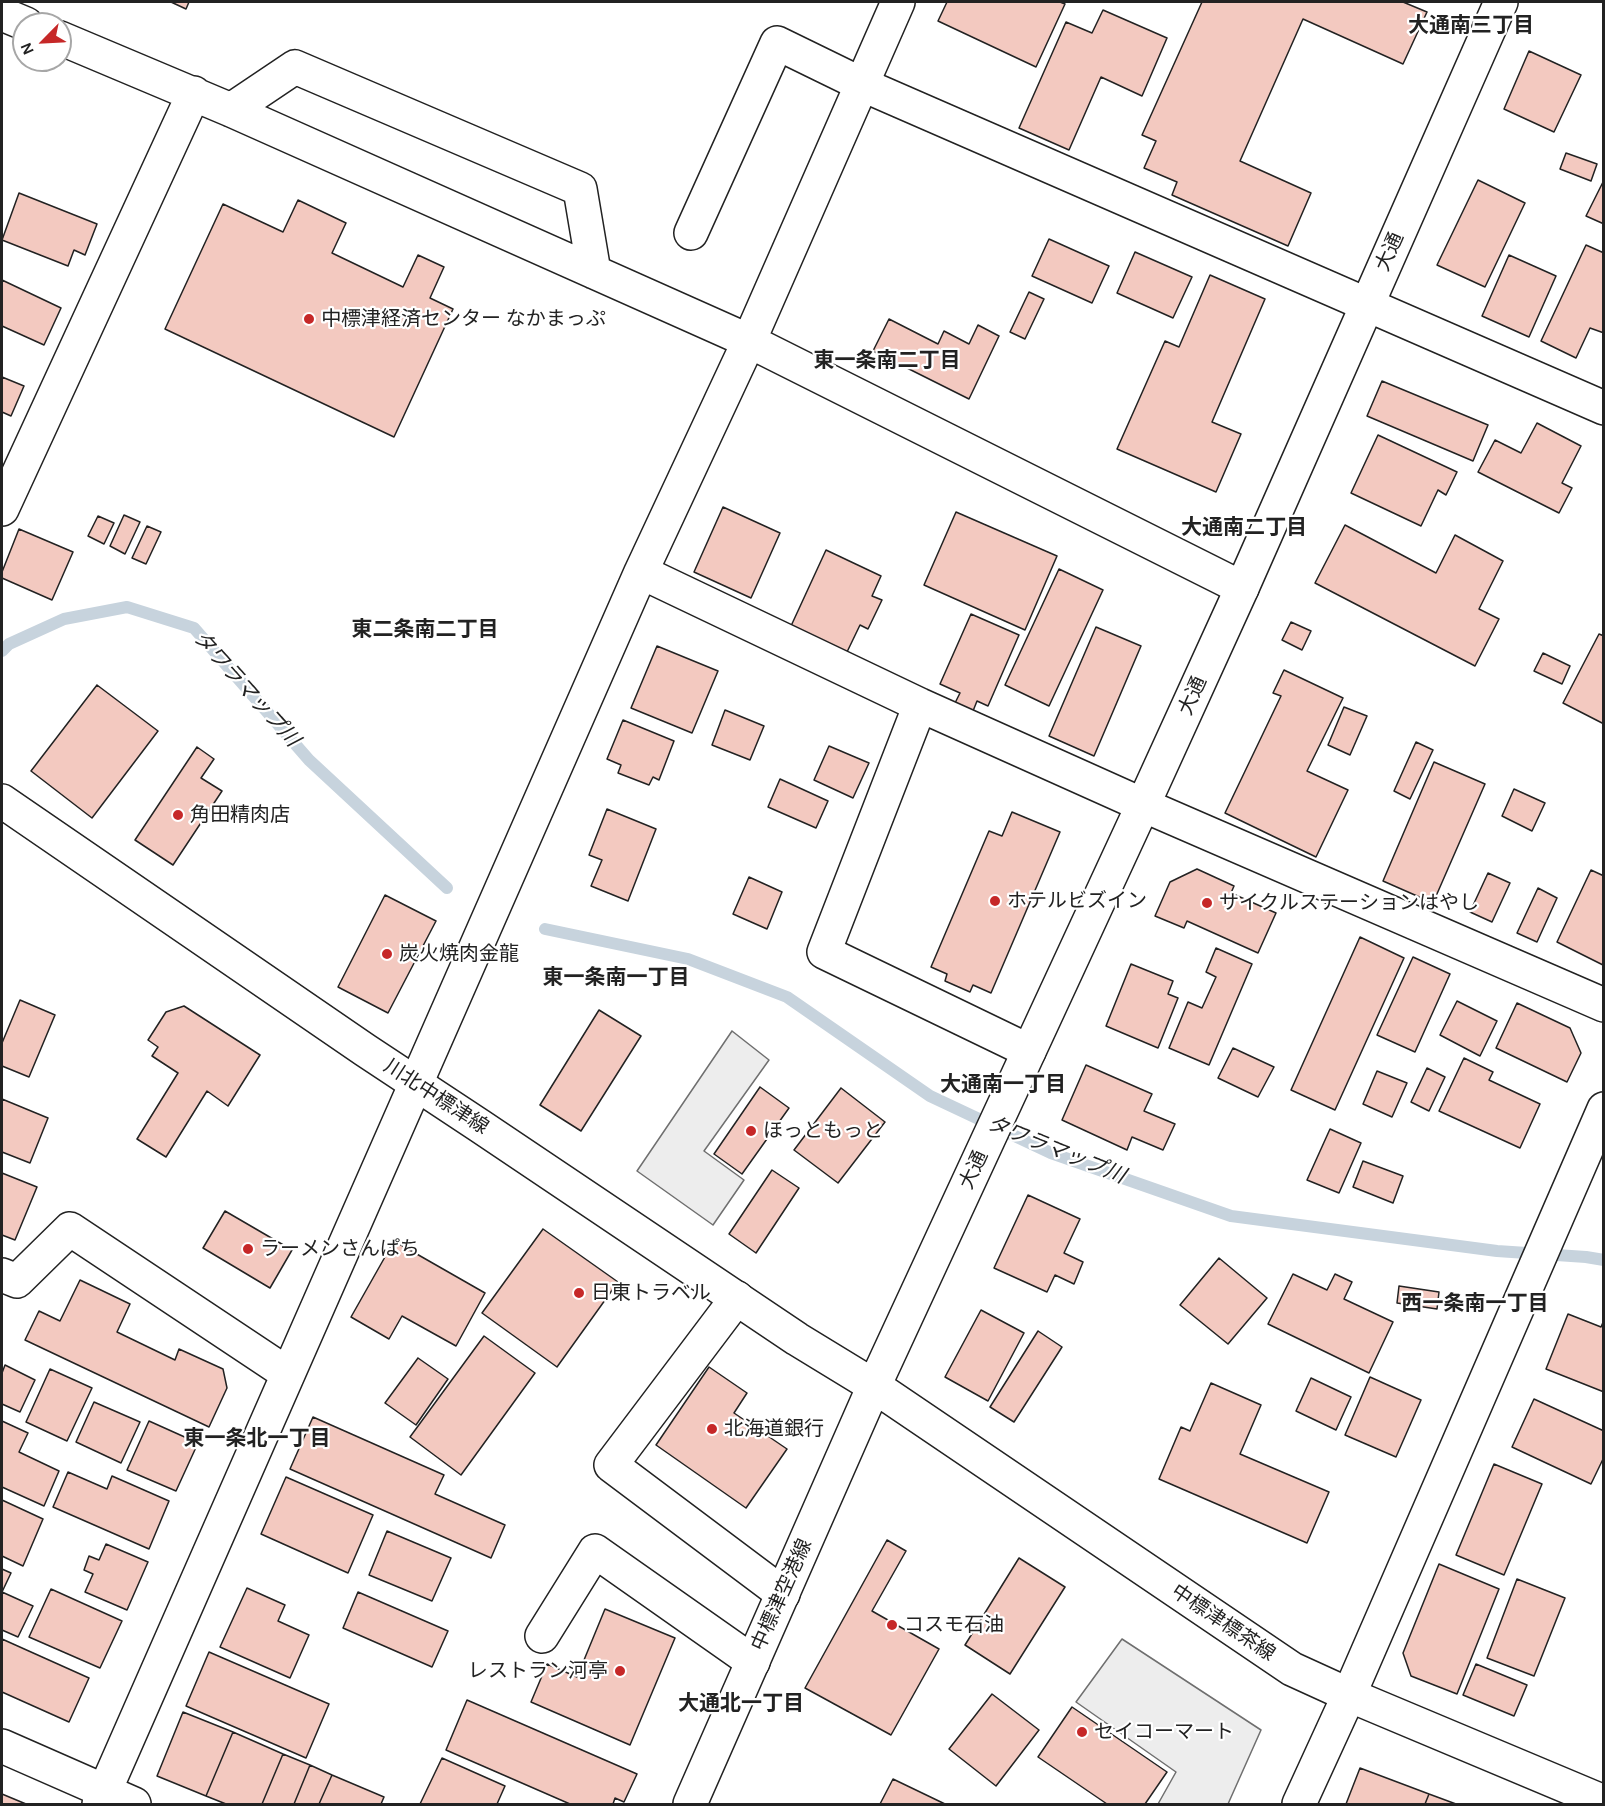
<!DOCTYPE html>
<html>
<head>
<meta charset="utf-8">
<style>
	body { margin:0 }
	#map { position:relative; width:1605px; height:1806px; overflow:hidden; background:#fff; font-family:Karla,sans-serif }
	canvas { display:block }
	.frame { position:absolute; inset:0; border:3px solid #222; pointer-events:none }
	.north { position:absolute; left:12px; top:12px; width:60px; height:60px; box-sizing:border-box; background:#fff; border:2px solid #a7a7a7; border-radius:50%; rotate:246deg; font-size:16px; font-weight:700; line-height:24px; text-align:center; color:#222 }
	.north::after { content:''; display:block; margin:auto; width:21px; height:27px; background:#c62828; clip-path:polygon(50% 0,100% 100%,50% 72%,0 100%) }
</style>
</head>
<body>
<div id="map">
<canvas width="1605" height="1806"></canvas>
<div class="frame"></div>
<div class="north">N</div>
</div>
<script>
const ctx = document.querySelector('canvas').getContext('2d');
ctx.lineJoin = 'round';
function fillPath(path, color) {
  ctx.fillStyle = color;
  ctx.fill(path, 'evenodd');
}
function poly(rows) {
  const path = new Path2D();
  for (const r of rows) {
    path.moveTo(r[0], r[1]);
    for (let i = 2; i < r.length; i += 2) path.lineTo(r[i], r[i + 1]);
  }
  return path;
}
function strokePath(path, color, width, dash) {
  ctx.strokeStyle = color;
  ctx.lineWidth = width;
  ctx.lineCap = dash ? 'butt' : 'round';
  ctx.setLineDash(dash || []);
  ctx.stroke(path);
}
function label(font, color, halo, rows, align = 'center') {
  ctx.font = font + ' Karla,"Noto Sans JP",sans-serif';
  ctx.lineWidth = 4.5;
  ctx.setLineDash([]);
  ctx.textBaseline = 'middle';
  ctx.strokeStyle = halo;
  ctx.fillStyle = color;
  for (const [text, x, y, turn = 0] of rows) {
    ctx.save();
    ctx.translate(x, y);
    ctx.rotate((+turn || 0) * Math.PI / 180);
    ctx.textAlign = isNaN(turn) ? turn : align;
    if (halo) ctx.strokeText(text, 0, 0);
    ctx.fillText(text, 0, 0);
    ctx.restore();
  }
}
const parking = poly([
	[732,1031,769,1060,704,1151,744,1180,713,1225,637,1171,732,1031],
	[1122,1639,1261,1730,1228,1804,1158,1804,1176,1772,1076,1702,1122,1639]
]);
fillPath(parking, '#ededed');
strokePath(parking, '#6f6f6f', 1.5);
strokePath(poly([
	[2,651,9,644,64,619,127,607,194,628,309,760,447,888],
	[545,929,688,959,787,997,930,1096,1051,1153,1231,1216,1497,1251,1586,1257,1604,1260]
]), '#c7d3dd', 12);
const building = poly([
	[171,2,189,2,186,9,171,2],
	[947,2,1060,2,1065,4,1036,67,938,21,947,2],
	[1202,2,1403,2,1427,12,1403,64,1303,19,1240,161,1311,193,1288,246,1172,195,1177,182,1144,168,1156,141,1142,135,1202,2],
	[1103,10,1167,38,1142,96,1101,77,1069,150,1019,128,1066,22,1092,33,1103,10],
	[1529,51,1581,75,1554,132,1504,109,1529,51],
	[1566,153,1597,164,1591,181,1560,169,1566,153],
	[1478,180,1525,203,1485,287,1437,265,1478,180],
	[1604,180,1604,224,1586,216,1604,180],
	[19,193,97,224,85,255,74,250,68,266,2,240,19,193],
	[298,200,346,223,332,253,403,287,418,255,444,267,430,298,453,309,394,437,165,329,223,204,283,232,298,200],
	[1049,239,1109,266,1092,303,1032,276,1049,239],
	[1586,245,1604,253,1604,333,1590,328,1576,358,1541,341,1586,245],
	[1135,252,1192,277,1173,318,1117,293,1135,252],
	[1509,255,1556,276,1529,337,1482,316,1509,255],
	[1210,275,1265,299,1212,422,1241,434,1216,492,1117,449,1165,341,1179,347,1210,275],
	[2,280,61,308,44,345,2,326,2,280],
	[1029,292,1044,299,1025,339,1010,332,1029,292],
	[889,319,938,344,944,331,969,344,978,325,999,336,969,399,873,351,889,319],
	[2,377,24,386,11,416,2,412,2,377],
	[1382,381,1488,425,1473,461,1367,416,1382,381],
	[1537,423,1581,446,1562,483,1572,488,1559,513,1478,472,1495,440,1521,453,1537,423],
	[1378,435,1457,472,1446,495,1438,490,1421,526,1351,493,1378,435],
	[723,507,780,533,751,598,694,572,723,507],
	[956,512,1057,556,1025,630,924,585,956,512],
	[124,515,140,522,125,554,110,546,124,515],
	[98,516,114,523,104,544,88,536,98,516],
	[1345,525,1436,573,1455,535,1503,561,1479,609,1499,619,1475,666,1315,583,1345,525],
	[147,526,161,532,146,564,132,558,147,526],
	[19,529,73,552,52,600,2,578,2,572,19,529],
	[826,550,881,576,872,596,882,600,868,629,860,625,847,652,791,626,826,550],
	[1059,569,1103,590,1049,706,1005,685,1059,569],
	[971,614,1019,635,988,706,977,701,973,711,955,703,960,693,940,684,971,614],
	[1291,622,1311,631,1302,650,1282,640,1291,622],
	[1096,627,1141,646,1094,756,1049,736,1096,627],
	[1599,634,1604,636,1604,724,1563,703,1599,634],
	[657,646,718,671,692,733,631,708,657,646],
	[1543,653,1570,666,1562,684,1534,671,1543,653],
	[1284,670,1343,698,1307,771,1348,790,1316,857,1225,813,1281,696,1273,693,1284,670],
	[97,685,158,731,92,818,31,771,97,685],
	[1344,707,1367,716,1350,755,1328,745,1344,707],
	[725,710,764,726,750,760,712,745,725,710],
	[623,720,674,741,659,780,653,777,649,785,618,773,621,765,607,759,623,720],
	[1416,742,1433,750,1410,799,1394,791,1416,742],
	[829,746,869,763,853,798,814,780,829,746],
	[197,747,214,759,201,778,222,791,173,865,135,840,197,747],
	[1434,762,1485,784,1433,903,1383,881,1434,762],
	[780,779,828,801,816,828,768,807,780,779],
	[1514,789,1545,803,1532,831,1502,816,1514,789],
	[607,809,656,829,628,901,591,886,602,860,589,855,607,809],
	[1012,812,1060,832,991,993,973,985,970,992,945,981,947,974,931,967,989,831,1002,836,1012,812],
	[1197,869,1234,886,1231,893,1276,913,1258,953,1187,921,1184,928,1155,916,1170,882,1197,869],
	[1591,870,1604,876,1603,965,1557,942,1591,870],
	[1488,873,1510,883,1492,922,1470,912,1488,873],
	[749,877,782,892,767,929,733,914,749,877],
	[1538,888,1557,898,1537,942,1517,933,1538,888],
	[385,895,436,921,388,1013,338,987,385,895],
	[1360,937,1404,958,1335,1110,1291,1090,1360,937],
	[1216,948,1252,964,1209,1065,1169,1048,1188,1002,1202,1008,1216,977,1206,972,1216,948],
	[1413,957,1450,974,1415,1052,1377,1035,1413,957],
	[1131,964,1173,981,1168,994,1178,998,1158,1048,1106,1026,1131,964],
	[20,1000,55,1015,29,1077,2,1066,2,1043,20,1000],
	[1457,1001,1497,1021,1480,1056,1440,1035,1457,1001],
	[1517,1003,1570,1028,1581,1053,1567,1082,1496,1048,1517,1003],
	[184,1006,260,1055,228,1106,207,1091,166,1157,137,1139,178,1073,152,1056,158,1047,148,1040,166,1012,184,1006],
	[599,1010,641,1036,581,1131,540,1105,599,1010],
	[1233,1048,1274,1067,1258,1097,1218,1078,1233,1048],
	[1464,1058,1493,1072,1489,1080,1540,1104,1520,1148,1439,1111,1464,1058],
	[1086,1065,1152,1094,1144,1111,1175,1124,1163,1150,1132,1137,1127,1150,1062,1120,1086,1065],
	[1427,1068,1445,1077,1429,1111,1411,1102,1427,1068],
	[1377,1071,1407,1083,1392,1117,1363,1104,1377,1071],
	[760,1087,789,1108,742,1174,714,1154,760,1087],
	[841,1088,885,1122,838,1183,794,1150,841,1088],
	[2,1099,48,1118,30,1163,2,1152,2,1099],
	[1330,1129,1361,1143,1339,1193,1307,1180,1330,1129],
	[1363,1161,1403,1176,1393,1203,1353,1187,1363,1161],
	[772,1170,799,1188,756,1253,729,1234,772,1170],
	[2,1173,37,1187,15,1240,2,1235,2,1173],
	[1028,1195,1080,1219,1064,1253,1083,1262,1074,1284,1055,1275,1047,1292,994,1268,1028,1195],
	[225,1211,292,1250,270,1288,203,1248,225,1211],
	[543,1229,618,1282,557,1367,482,1313,543,1229],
	[394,1241,485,1293,456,1346,402,1316,389,1339,351,1317,394,1241],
	[1219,1258,1267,1298,1228,1344,1180,1305,1219,1258],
	[1293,1274,1327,1290,1335,1274,1352,1282,1344,1299,1393,1322,1369,1373,1268,1324,1293,1274],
	[80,1280,130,1304,117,1332,175,1360,179,1349,223,1369,227,1388,209,1427,25,1340,39,1311,60,1321,80,1280],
	[1399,1286,1439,1292,1437,1309,1397,1303,1399,1286],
	[981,1310,1024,1333,988,1401,945,1377,981,1310],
	[1568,1314,1601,1327,1604,1320,1604,1392,1546,1369,1568,1314],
	[1038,1331,1062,1347,1014,1422,990,1407,1038,1331],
	[484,1336,535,1373,461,1475,410,1437,484,1336],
	[418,1358,448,1379,416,1425,385,1403,418,1358],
	[5,1365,35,1380,20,1412,2,1404,2,1373,5,1365],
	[709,1367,747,1393,734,1413,787,1449,746,1508,656,1445,709,1367],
	[50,1369,92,1388,67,1441,26,1422,50,1369],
	[1370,1377,1421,1400,1396,1457,1345,1435,1370,1377],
	[1311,1378,1351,1397,1336,1430,1296,1411,1311,1378],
	[1211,1383,1261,1405,1240,1454,1329,1492,1307,1543,1159,1479,1181,1427,1190,1431,1211,1383],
	[1534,1399,1604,1431,1604,1457,1591,1484,1512,1447,1534,1399],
	[94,1402,140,1422,121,1463,76,1442,94,1402],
	[313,1417,444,1475,435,1494,505,1525,491,1558,290,1469,313,1417],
	[2,1421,28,1433,19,1452,59,1471,44,1506,2,1487,2,1421],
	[149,1421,198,1443,176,1491,127,1470,149,1421],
	[1494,1464,1542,1484,1504,1575,1456,1555,1494,1464],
	[68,1472,107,1489,112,1476,169,1501,149,1549,53,1507,68,1472],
	[286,1477,373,1515,348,1573,261,1534,286,1477],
	[2,1500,43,1519,23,1566,2,1556,2,1500],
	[387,1531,451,1558,432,1601,369,1575,387,1531],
	[887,1540,906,1551,872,1611,939,1649,891,1735,805,1688,887,1540],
	[106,1544,148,1562,127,1610,85,1592,93,1574,84,1570,89,1556,99,1560,106,1544],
	[1019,1558,1065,1587,1010,1674,965,1645,1019,1558],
	[1439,1564,1499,1589,1457,1694,1411,1676,1403,1653,1439,1564],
	[2,1569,11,1573,2,1592,33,1606,18,1637,2,1630,2,1569],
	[1517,1579,1565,1598,1534,1676,1487,1658,1517,1579],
	[247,1588,285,1605,278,1621,309,1635,290,1678,220,1647,247,1588],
	[51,1589,122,1621,100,1668,29,1637,51,1589],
	[358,1592,448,1631,432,1667,343,1628,358,1592],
	[605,1609,675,1638,630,1745,531,1702,547,1664,577,1677,605,1609],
	[2,1639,89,1678,69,1722,2,1692,2,1639],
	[209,1652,329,1704,306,1758,186,1706,209,1652],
	[1476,1664,1527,1685,1514,1716,1463,1695,1476,1664],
	[992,1694,1039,1730,996,1786,949,1749,992,1694],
	[467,1700,637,1774,624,1802,615,1798,613,1804,570,1804,446,1750,467,1700],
	[1072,1707,1167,1772,1145,1804,1107,1804,1038,1757,1072,1707],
	[183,1712,233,1732,206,1796,157,1776,183,1712],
	[233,1732,283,1754,262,1804,226,1804,206,1796,233,1732],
	[283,1754,310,1765,294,1804,262,1804,283,1754],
	[442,1758,505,1786,497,1804,420,1804,442,1758],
	[310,1765,332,1775,319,1804,294,1804,310,1765],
	[1360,1768,1429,1794,1425,1804,1346,1804,1360,1768],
	[332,1775,384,1797,381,1804,319,1804,332,1775],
	[893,1779,945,1804,880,1804,893,1779],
	[2,1794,26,1804,2,1804,2,1794],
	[1429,1794,1456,1804,1425,1804,1429,1794]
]);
fillPath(building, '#f3c9c0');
strokePath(building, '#222', 1.5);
const minor = poly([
	[2,14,26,24],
	[60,38,231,110,749,341,1242,588],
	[231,110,295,67,580,189,594,272],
	[691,233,777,43,861,84,1604,408],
	[2,509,194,93],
	[641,572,920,705,1143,805,1604,1005],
	[920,705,824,952,1029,1051],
	[2,1275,17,1281,70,1229,288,1374],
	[737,1298,611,1465,783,1594],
	[542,1636,595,1551,753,1662],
	[2,1746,134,1804],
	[99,1804,641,572,749,341,898,2],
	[1299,1804,1349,1695,1604,1109]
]);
const major = poly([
	[2,801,365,1050,480,1126,797,1339,874,1386,1292,1669,1349,1695,1604,1802],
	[690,1804,874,1386,1143,805,1242,588,1501,2]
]);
strokePath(minor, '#222', 36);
strokePath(major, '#222', 36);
strokePath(minor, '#fff', 33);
strokePath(major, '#fff', 33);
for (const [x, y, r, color] of [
	[309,319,6,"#c62828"],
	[178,815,6,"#c62828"],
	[995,901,6,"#c62828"],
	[1207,903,6,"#c62828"],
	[387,954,6,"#c62828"],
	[751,1131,6,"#c62828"],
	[248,1249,6,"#c62828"],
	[579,1293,6,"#c62828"],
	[712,1429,6,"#c62828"],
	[892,1625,6,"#c62828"],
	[620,1671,6,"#c62828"],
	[1082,1732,6,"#c62828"]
]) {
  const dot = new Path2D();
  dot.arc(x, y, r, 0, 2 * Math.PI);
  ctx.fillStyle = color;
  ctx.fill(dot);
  strokePath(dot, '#fff', 2);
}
label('20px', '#222', '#fff', [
	["大通",1390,252,-66],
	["大通",1193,696,-66],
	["川北中標津線",436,1097,33],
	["大通",974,1170,-65],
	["中標津空港線",782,1595,-66],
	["中標津標茶線",1223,1623,34]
]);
label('20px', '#222', '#fff', [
	["中標津経済センター なかまっぷ",321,319],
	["角田精肉店",190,815],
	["ホテルビズイン",1007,901],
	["サイクルステーションはやし",1219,903],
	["炭火焼肉金龍",399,954],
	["ほっともっと",763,1131],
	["ラーメンさんぱち",260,1249],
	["日東トラベル",591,1293],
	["北海道銀行",724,1429],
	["コスモ石油",904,1625],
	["レストラン河亭",608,1671,"right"],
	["セイコーマート",1094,1732]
], 'left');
label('bold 21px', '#222', '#fff', [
	["大通南三丁目",1471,26],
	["東一条南二丁目",887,361],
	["大通南二丁目",1244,528],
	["東二条南二丁目",425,630],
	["東一条南一丁目",616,978],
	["大通南一丁目",1003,1085],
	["西一条南一丁目",1475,1304],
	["東一条北一丁目",257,1439],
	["大通北一丁目",741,1704]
]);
label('italic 21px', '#222', '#fff', [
	["タワラマップ川",246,689,48],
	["タワラマップ川",1056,1150,22]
]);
</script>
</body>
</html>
